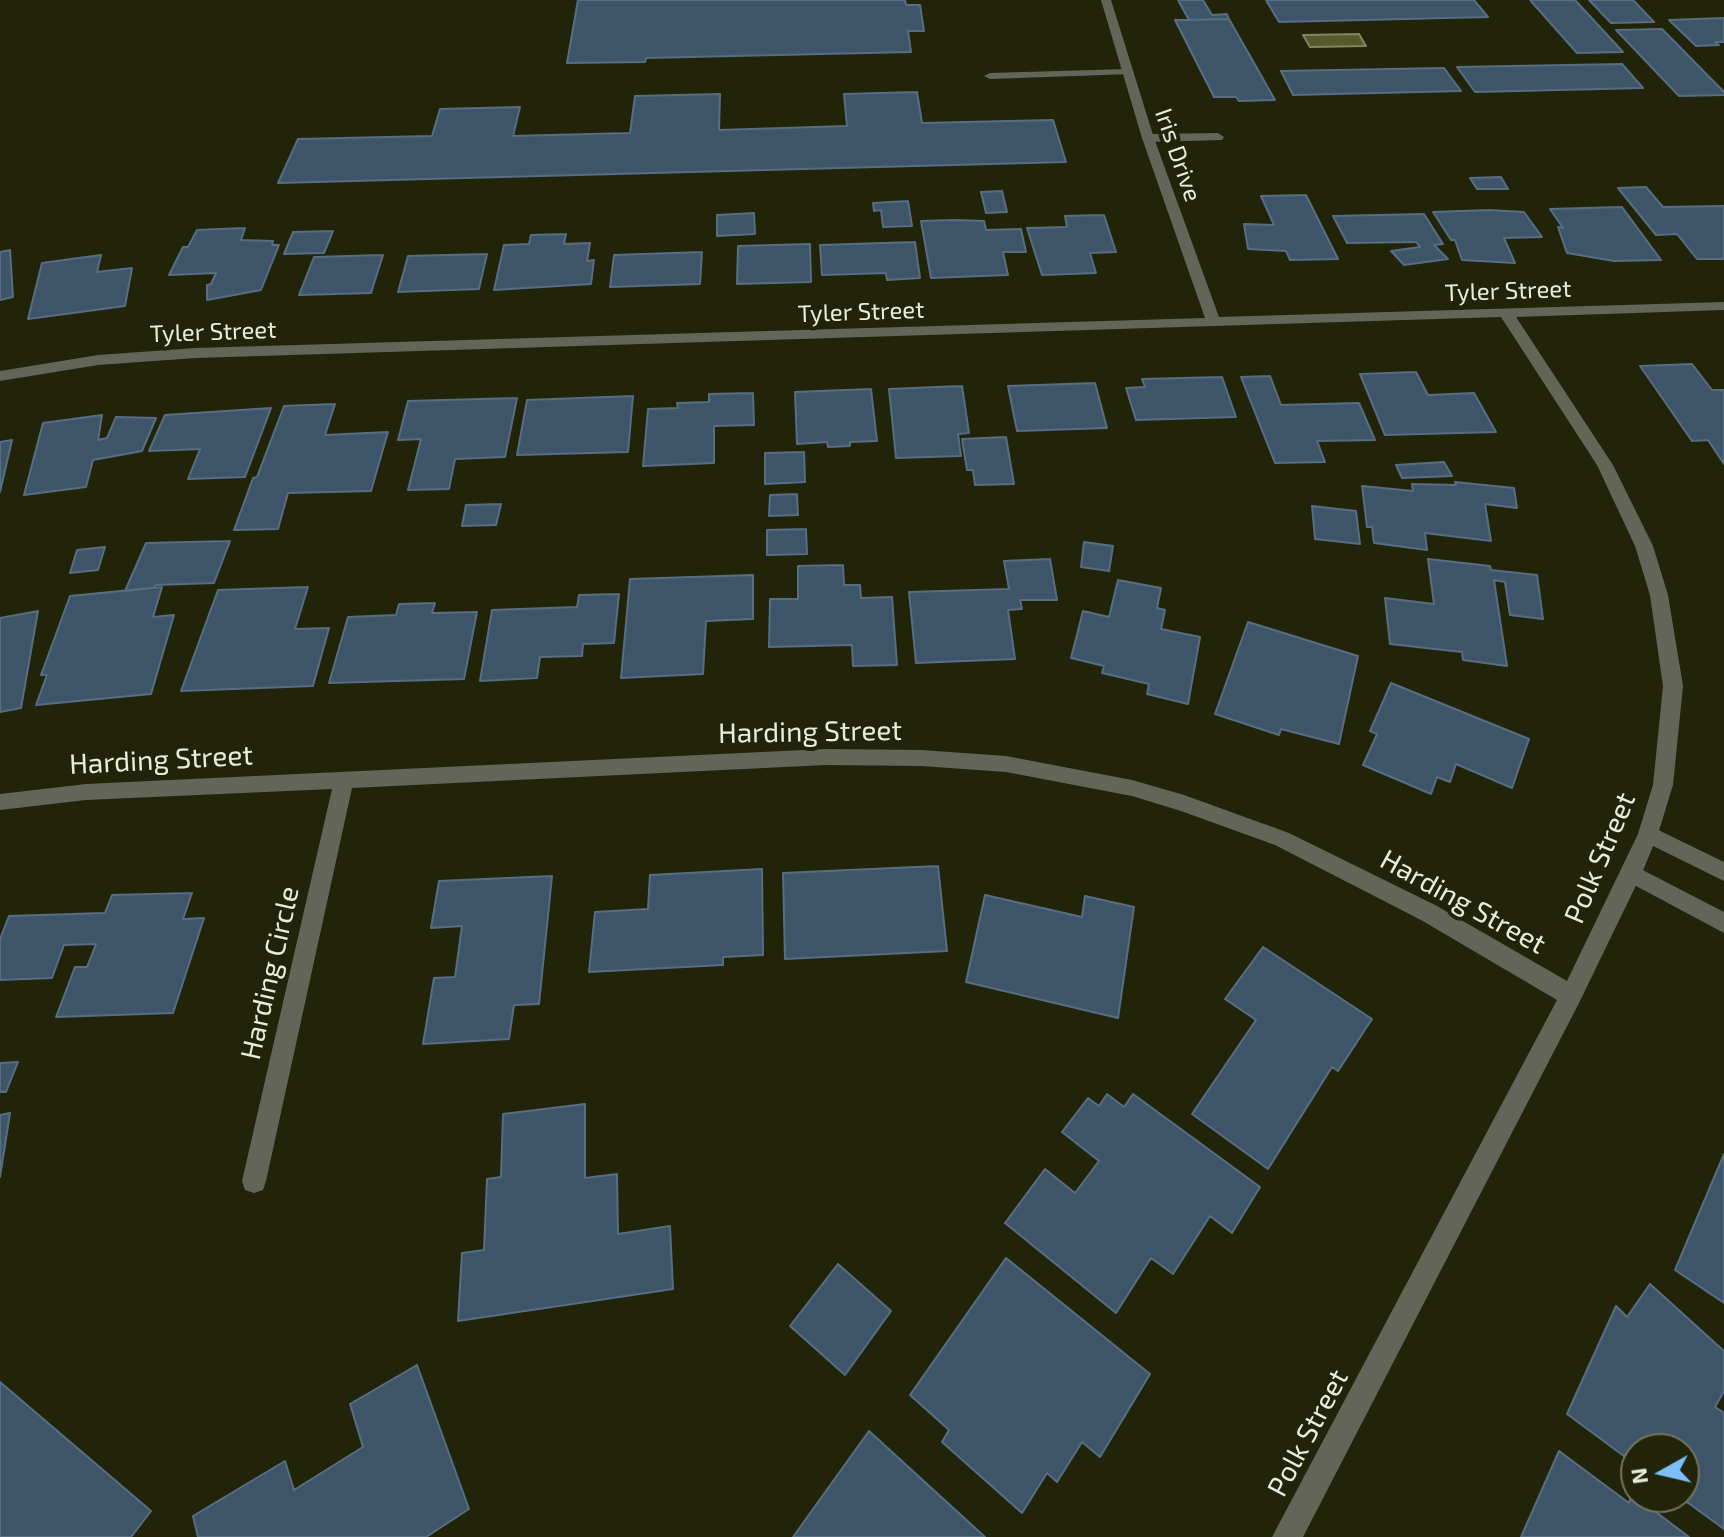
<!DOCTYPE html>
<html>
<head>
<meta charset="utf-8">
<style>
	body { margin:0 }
	#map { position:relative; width:1724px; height:1537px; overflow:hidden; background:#22240a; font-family:"Exo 2",sans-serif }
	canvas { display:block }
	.north { position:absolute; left:1620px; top:1433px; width:80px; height:80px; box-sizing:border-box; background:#22240a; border:2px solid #72745e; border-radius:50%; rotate:262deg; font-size:22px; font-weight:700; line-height:32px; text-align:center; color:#e9ebdb }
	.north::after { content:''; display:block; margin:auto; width:28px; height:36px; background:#7bbef9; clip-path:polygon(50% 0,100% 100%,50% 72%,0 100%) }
</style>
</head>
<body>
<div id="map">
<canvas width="1724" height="1537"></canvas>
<div class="north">N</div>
</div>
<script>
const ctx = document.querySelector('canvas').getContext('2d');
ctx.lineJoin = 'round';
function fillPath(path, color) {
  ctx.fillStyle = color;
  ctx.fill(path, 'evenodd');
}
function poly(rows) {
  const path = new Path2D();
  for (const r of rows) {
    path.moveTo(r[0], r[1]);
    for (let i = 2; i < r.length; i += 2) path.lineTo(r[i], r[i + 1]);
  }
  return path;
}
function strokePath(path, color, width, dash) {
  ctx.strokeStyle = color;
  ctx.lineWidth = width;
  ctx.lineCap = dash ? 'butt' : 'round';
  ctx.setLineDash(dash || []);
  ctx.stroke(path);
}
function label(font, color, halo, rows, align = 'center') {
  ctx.font = font + ' "Exo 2",sans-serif';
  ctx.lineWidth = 8;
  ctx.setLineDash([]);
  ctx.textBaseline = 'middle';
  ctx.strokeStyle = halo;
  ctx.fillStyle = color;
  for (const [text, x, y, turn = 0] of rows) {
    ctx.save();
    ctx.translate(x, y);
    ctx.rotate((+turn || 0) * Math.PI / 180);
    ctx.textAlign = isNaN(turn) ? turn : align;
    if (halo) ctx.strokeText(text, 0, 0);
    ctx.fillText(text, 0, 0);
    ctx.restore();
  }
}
const water = poly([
	[1359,34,1366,46,1310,47,1303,35,1359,34]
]);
fillPath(water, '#565a2b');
strokePath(water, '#828660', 2);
const building = poly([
	[578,0,905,0,906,5,920,5,924,31,908,31,911,52,646,58,645,62,567,63,578,0],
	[1178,0,1203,0,1212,15,1227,14,1229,19,1189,20,1178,0],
	[1266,0,1474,0,1488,17,1279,22,1266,0],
	[1530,0,1575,0,1623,52,1577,53,1530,0],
	[1589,0,1633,0,1654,22,1611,23,1589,0],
	[1724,18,1724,42,1715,42,1719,45,1696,46,1669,20,1724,18],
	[1229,19,1275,100,1239,101,1236,97,1214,97,1175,20,1229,19],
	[1662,29,1724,92,1724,95,1679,96,1616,30,1662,29],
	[1622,64,1643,88,1475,92,1457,67,1622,64],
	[1444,68,1461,91,1293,95,1281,71,1444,68],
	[917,92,922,123,1053,120,1066,162,278,183,298,139,432,136,440,109,520,107,513,136,630,133,635,96,720,94,719,130,847,126,844,94,917,92],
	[1501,177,1508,189,1477,189,1470,178,1501,177],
	[1646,187,1663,207,1724,206,1724,259,1697,259,1677,234,1656,235,1618,188,1646,187],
	[1002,191,1007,212,986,213,981,192,1002,191],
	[1306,195,1338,259,1290,260,1286,251,1248,249,1244,224,1274,225,1261,196,1306,195],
	[908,201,912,226,883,227,881,210,874,211,873,203,908,201],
	[1622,207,1661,260,1614,261,1567,253,1558,227,1563,228,1550,209,1622,207],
	[1489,210,1524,212,1542,237,1504,238,1515,263,1462,260,1455,240,1451,240,1433,212,1489,210],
	[754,213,755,234,717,236,717,215,754,213],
	[1424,214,1443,244,1434,245,1448,259,1404,265,1391,251,1420,247,1416,242,1347,243,1333,216,1424,214],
	[1104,215,1116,252,1090,253,1096,273,1042,275,1027,228,1067,227,1065,216,1104,215],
	[955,220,984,221,986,230,1021,229,1026,252,1003,252,1008,275,931,278,921,221,955,220],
	[245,228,241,240,273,241,272,245,279,245,261,290,207,300,207,285,211,284,216,273,169,275,183,247,188,247,197,230,245,228],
	[333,231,324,253,284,254,293,232,333,231],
	[566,234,564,244,590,243,587,261,594,260,591,284,494,290,504,245,529,244,531,235,566,234],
	[915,242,920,278,887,280,886,273,822,275,820,245,915,242],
	[810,244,811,282,737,284,738,246,810,244],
	[10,250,13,297,0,300,0,252,10,250],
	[702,252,700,284,610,287,614,255,702,252],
	[487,254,479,289,398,292,408,256,487,254],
	[101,255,97,272,132,268,125,306,28,319,42,263,101,255],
	[383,255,371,293,299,295,314,257,383,255],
	[1692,364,1712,390,1724,390,1724,464,1708,440,1692,441,1640,366,1692,364],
	[1416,372,1428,395,1474,393,1496,432,1385,435,1360,374,1416,372],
	[1270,376,1281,405,1359,403,1375,440,1317,441,1325,462,1275,463,1241,377,1270,376],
	[1222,377,1236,417,1136,420,1126,388,1145,387,1142,379,1222,377],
	[1095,383,1107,428,1017,431,1008,386,1095,383],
	[962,386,969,433,958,434,961,456,896,458,889,389,962,386],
	[871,389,877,441,850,442,850,446,828,447,827,442,797,444,795,392,871,389],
	[753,393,754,425,714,426,714,463,643,466,648,409,678,408,677,403,709,402,709,394,753,393],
	[633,396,628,452,517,455,527,400,633,396],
	[517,398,505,457,455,459,449,489,408,490,421,439,398,440,408,401,517,398],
	[335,404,325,435,388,432,371,491,288,493,278,529,234,530,253,478,257,477,284,406,335,404],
	[271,408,245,477,188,479,200,449,149,451,165,415,271,408],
	[102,415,98,440,107,438,116,417,156,418,142,451,93,460,86,487,24,495,43,423,102,415],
	[1006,437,1014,484,975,485,973,470,967,470,962,439,1006,437],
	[12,440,0,492,0,442,12,440],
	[804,452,805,482,765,484,765,453,804,452],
	[1444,462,1452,476,1402,478,1396,465,1444,462],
	[1455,482,1514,488,1517,508,1485,504,1491,541,1425,533,1427,550,1374,543,1372,527,1367,527,1362,486,1413,491,1412,484,1456,485,1455,482],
	[797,494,798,515,769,516,770,495,797,494],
	[501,504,496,525,462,526,466,505,501,504],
	[1312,506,1356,511,1360,544,1315,539,1312,506],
	[806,529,807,554,767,555,767,530,806,529],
	[230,541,214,583,156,585,153,588,125,591,146,543,230,541],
	[1084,542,1113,546,1109,571,1081,567,1084,542],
	[105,547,98,570,70,573,77,550,105,547],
	[1050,559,1057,600,1020,600,1022,609,1008,610,1015,659,916,663,909,592,1009,589,1004,561,1050,559],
	[1428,559,1490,566,1491,570,1537,575,1543,619,1510,615,1505,582,1494,580,1507,666,1463,660,1462,652,1390,644,1385,598,1434,604,1428,559],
	[843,565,844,585,860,585,861,598,892,597,897,665,853,666,852,645,769,647,770,599,798,599,798,566,843,565],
	[753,575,753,619,706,621,703,674,621,678,630,579,753,575],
	[1118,580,1161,588,1157,608,1165,610,1161,629,1200,637,1188,704,1147,694,1149,684,1102,673,1104,666,1071,658,1083,611,1109,617,1118,580],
	[162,587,153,617,174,615,151,694,36,705,47,675,41,675,70,596,162,587],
	[308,587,295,629,329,628,313,686,181,691,218,590,308,587],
	[619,594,614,643,583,644,582,656,540,657,537,678,480,681,492,610,577,607,579,595,619,594],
	[435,603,432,613,477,612,464,679,329,683,348,617,396,615,399,604,435,603],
	[38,611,21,708,0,712,0,618,38,611],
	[1248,622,1358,656,1339,744,1281,729,1279,735,1215,714,1248,622],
	[1391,683,1529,739,1512,788,1456,764,1450,782,1437,777,1431,794,1363,765,1377,734,1370,731,1391,683],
	[938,866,947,951,785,959,783,873,938,866],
	[762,869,763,955,723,957,723,965,589,972,595,912,648,909,650,875,762,869],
	[552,876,539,1004,514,1005,509,1039,423,1044,434,978,455,977,462,926,431,928,439,881,552,876],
	[192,893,183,919,204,918,173,1013,56,1017,75,967,87,967,96,944,64,945,52,978,0,980,0,939,9,916,105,913,112,895,192,893],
	[985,895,1082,917,1085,896,1134,907,1118,1018,966,982,985,895],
	[1263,947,1372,1019,1338,1071,1332,1067,1268,1169,1192,1114,1256,1020,1225,999,1263,947],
	[18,1062,6,1092,0,1092,0,1063,18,1062],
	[1107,1094,1124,1107,1133,1094,1260,1187,1232,1233,1210,1216,1173,1274,1151,1258,1116,1313,1005,1223,1045,1169,1075,1193,1099,1161,1062,1132,1088,1098,1099,1106,1107,1094],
	[585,1104,585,1178,617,1174,618,1234,670,1226,673,1289,458,1321,462,1253,484,1250,487,1179,501,1177,503,1114,585,1104],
	[10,1113,0,1177,0,1115,10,1113],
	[1724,1154,1724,1303,1675,1270,1724,1154],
	[1006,1258,1150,1374,1100,1457,1082,1442,1057,1482,1047,1473,1022,1513,942,1442,949,1430,910,1395,1006,1258],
	[838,1264,891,1311,845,1375,790,1326,838,1264],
	[1650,1284,1724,1351,1724,1391,1715,1407,1724,1413,1724,1529,1680,1497,1684,1497,1684,1449,1636,1449,1636,1465,1567,1414,1616,1306,1627,1317,1650,1284],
	[417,1365,469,1509,426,1537,198,1537,193,1516,285,1461,294,1490,363,1447,350,1404,417,1365],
	[0,1382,151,1511,131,1537,0,1537,0,1382],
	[869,1431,985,1537,793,1537,869,1431],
	[1559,1451,1629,1503,1632,1494,1689,1537,1521,1537,1559,1451]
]);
fillPath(building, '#3e5468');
strokePath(building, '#576e82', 2);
fillPath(poly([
	[1128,69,1134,72,1132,74,990,79,984,76,990,73,1128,69],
	[1218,133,1224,137,1222,140,1148,142,1142,138,1148,134,1218,133],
	[1648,825,1724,862,1724,881,1641,840,1638,834,1641,828,1648,825],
	[1631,864,1724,912,1724,933,1623,879,1620,873,1623,867,1631,864]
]), '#636558');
fillPath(poly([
	[1101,0,1111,0,1154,138,1219,317,1724,302,1724,310,1516,317,1613,465,1653,546,1668,595,1683,686,1673,785,1658,834,1642,873,1579,1003,1303,1537,1272,1537,1557,1000,1421,920,1275,845,1181,811,1132,796,1006,772,921,766,826,765,352,788,266,1181,263,1190,254,1193,245,1190,242,1181,332,789,86,800,0,810,0,794,86,784,826,749,921,750,1006,756,1132,780,1184,795,1289,833,1437,906,1567,981,1638,834,1653,785,1663,686,1650,595,1635,546,1597,465,1501,317,196,358,98,365,0,381,0,371,98,355,196,348,1205,318,1142,138,1101,0]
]), '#636558');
label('24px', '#e9ebdb', '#22240a', [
	["Iris Drive",1178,155,71],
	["Tyler Street",1508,291,-2],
	["Tyler Street",861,312,-2],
	["Tyler Street",213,332,-2]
]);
label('28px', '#e9ebdb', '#22240a', [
	["Harding Street",810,732,-1],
	["Harding Street",161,760,-3],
	["Polk Street",1600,858,-67],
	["Harding Street",1463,902,29],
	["Harding Circle",270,973,-77],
	["Polk Street",1308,1433,-62]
]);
</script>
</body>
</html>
